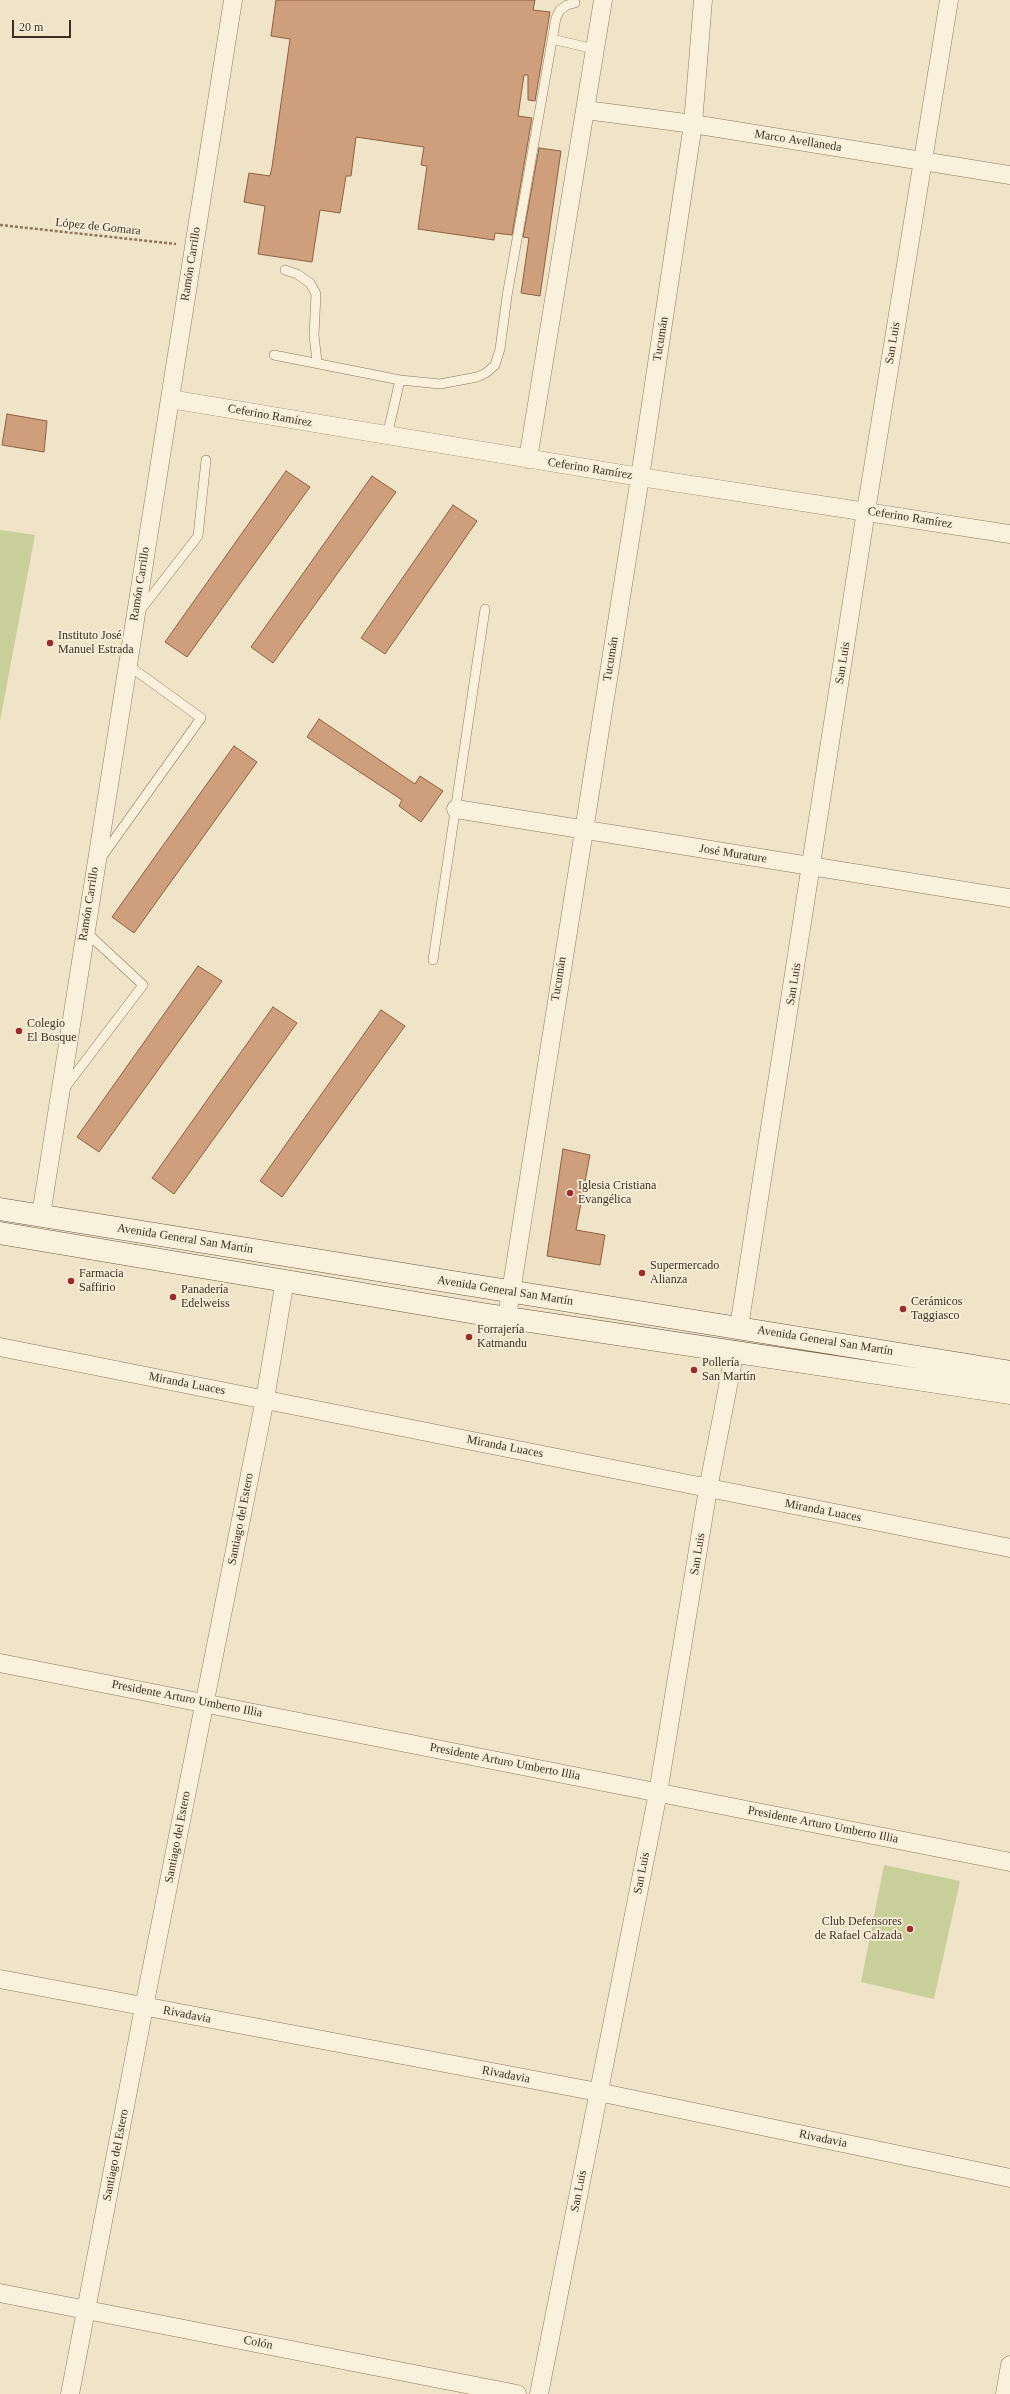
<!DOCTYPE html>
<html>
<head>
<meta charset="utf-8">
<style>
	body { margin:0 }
	#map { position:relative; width:1010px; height:2394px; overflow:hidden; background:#f0e4c8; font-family:"Times New Roman",serif }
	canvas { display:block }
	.scale { position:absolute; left:12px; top:20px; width:59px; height:18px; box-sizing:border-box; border:2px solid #3d2e20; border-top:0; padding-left:5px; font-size:12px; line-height:14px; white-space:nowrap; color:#3d2e20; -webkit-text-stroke:3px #f7eed8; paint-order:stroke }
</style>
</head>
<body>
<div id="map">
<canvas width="1010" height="2394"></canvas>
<div class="scale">20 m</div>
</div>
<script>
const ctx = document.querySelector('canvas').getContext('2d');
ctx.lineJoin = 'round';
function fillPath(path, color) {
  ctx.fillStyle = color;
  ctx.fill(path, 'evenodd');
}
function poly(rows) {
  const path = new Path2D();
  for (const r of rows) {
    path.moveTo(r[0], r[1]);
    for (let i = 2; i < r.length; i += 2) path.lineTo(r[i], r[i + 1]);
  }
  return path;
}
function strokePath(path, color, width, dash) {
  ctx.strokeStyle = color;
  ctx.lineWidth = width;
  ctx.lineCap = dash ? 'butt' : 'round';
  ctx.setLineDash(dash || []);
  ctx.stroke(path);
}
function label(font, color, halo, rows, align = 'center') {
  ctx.font = font + ' "Times New Roman",serif';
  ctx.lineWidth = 3.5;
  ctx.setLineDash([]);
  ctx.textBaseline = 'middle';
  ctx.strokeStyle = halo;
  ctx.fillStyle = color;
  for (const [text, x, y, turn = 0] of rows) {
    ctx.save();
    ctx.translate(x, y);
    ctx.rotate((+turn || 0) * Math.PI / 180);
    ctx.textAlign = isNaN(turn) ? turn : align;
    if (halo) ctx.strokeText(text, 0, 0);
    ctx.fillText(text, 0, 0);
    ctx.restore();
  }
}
fillPath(poly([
	[0,530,35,535,0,721],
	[884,1865,960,1881,934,1999,861,1982]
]), '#c9cf9b');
const building = poly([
	[276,0,535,0,533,10,550,12,535,101,528,100,528,75,524,75,518,116,532,118,512,235,495,233,494,240,418,229,427,166,421,165,424,147,356,137,351,176,346,176,340,213,320,210,312,262,258,254,265,206,244,202,249,173,270,176,272,167,290,39,271,36,276,0],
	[539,148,561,151,540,296,521,293,529,238,523,237,539,148],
	[7,414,47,421,44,452,2,445,7,414],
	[286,471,310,487,187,657,165,642,286,471],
	[372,476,396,492,273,663,251,647,372,476],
	[453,505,477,521,385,654,361,638,453,505],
	[319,719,415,784,420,776,443,791,421,822,399,806,402,800,307,737,319,719],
	[234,746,257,762,134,933,112,917,234,746],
	[198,966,222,981,99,1152,77,1137,198,966],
	[273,1007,297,1023,174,1194,152,1178,273,1007],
	[381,1010,405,1026,282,1197,260,1181,381,1010],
	[563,1149,590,1155,576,1230,605,1235,600,1265,547,1256,563,1149]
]);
fillPath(building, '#cf9f7d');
strokePath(building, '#8d5f41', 1);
const lane = poly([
	[552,39,594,49],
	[285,270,297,274,310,283,316,294,314,335,317,362],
	[274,355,400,380,440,384,477,377,486,373,495,365,500,349,507,296,556,18,560,10,567,5,575,3],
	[387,436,400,380],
	[139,612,198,536,206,460],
	[101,858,201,718,128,665],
	[433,960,485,609],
	[64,1089,143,985,85,931]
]);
const street = poly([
	[586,110,693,124,1010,175],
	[170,399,640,477,1010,534],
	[528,459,603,0],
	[456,809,1010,898],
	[41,1215,233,0],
	[507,1317,640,477,693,124,703,0],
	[739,1327,866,511,949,0],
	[0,1347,1010,1548],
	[0,1663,1010,1862],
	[0,1979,598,2092,1010,2178],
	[0,2293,517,2394],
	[70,2394,144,2007,265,1399,285,1280],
	[539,2394,658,1793,708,1489,735,1350],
	[1005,2394,1010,2365]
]);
const secondary = poly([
	[0,1209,1010,1372],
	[0,1233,482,1314,1010,1393]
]);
strokePath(lane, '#8d765c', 10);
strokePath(street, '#8d765c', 19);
strokePath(secondary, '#6f573f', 23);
strokePath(poly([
	[0,225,176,244]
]), '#8d765c', 2.5, [3, 2]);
strokePath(lane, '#faf1dc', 9);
strokePath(street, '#faf1dc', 18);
strokePath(secondary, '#faf1dc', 22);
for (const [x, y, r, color] of [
	[50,643,4,"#9e2a2b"],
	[19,1031,4,"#9e2a2b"],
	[570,1193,4,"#9e2a2b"],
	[642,1273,4,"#9e2a2b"],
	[71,1281,4,"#9e2a2b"],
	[173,1297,4,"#9e2a2b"],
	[903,1309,4,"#9e2a2b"],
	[469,1337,4,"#9e2a2b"],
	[694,1370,4,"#9e2a2b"],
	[910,1929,4,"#9e2a2b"]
]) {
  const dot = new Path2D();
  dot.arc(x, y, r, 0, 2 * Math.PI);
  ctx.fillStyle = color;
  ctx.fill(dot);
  strokePath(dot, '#f7eed8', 1.5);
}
label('12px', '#3d2e20', '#f7eed8', [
	["Marco Avellaneda",798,141,9],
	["López de Gomara",98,227,6],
	["Ramón Carrillo",191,264,-81],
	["Tucumán",661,339,-81],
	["San Luis",893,343,-81],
	["Ceferino Ramírez",270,416,10],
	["Ceferino Ramírez",590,469,9],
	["Ceferino Ramírez",910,518,9],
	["Ramón Carrillo",140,584,-81],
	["Tucumán",611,659,-81],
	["San Luis",843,663,-81],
	["José Murature",733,854,9],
	["Ramón Carrillo",89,904,-81],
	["Tucumán",559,979,-81],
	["San Luis",794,984,-81],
	["Avenida General San Martín",185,1239,9],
	["Avenida General San Martín",505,1291,9],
	["Avenida General San Martín",825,1341,9],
	["Miranda Luaces",187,1384,11],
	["Miranda Luaces",505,1447,11],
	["Miranda Luaces",823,1511,11],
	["Santiago del Estero",241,1519,-79],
	["San Luis",698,1554,-81],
	["Presidente Arturo Umberto Illia",187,1699,11],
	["Presidente Arturo Umberto Illia",505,1762,11],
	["Presidente Arturo Umberto Illia",823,1825,11],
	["Santiago del Estero",178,1837,-79],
	["San Luis",642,1873,-79],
	["Rivadavia",187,2015,11],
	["Rivadavia",506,2075,11],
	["Rivadavia",823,2139,12],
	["Santiago del Estero",116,2155,-79],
	["San Luis",579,2191,-79],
	["Colón",258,2343,11]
]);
label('12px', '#3d2e20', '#f7eed8', [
	["Instituto José",58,636],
	["Manuel Estrada",58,650],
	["Colegio",27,1024],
	["El Bosque",27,1038],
	["Iglesia Cristiana",578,1186],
	["Evangélica",578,1200],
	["Supermercado",650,1266],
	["Alianza",650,1280],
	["Farmacia",79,1274],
	["Saffirio",79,1288],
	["Panadería",181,1290],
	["Edelweiss",181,1304],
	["Cerámicos",911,1302],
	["Taggiasco",911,1316],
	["Forrajería",477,1330],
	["Katmandu",477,1344],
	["Pollería",702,1363],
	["San Martín",702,1377],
	["Club Defensores",902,1922,"right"],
	["de Rafael Calzada",902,1936,"right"]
], 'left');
</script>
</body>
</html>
